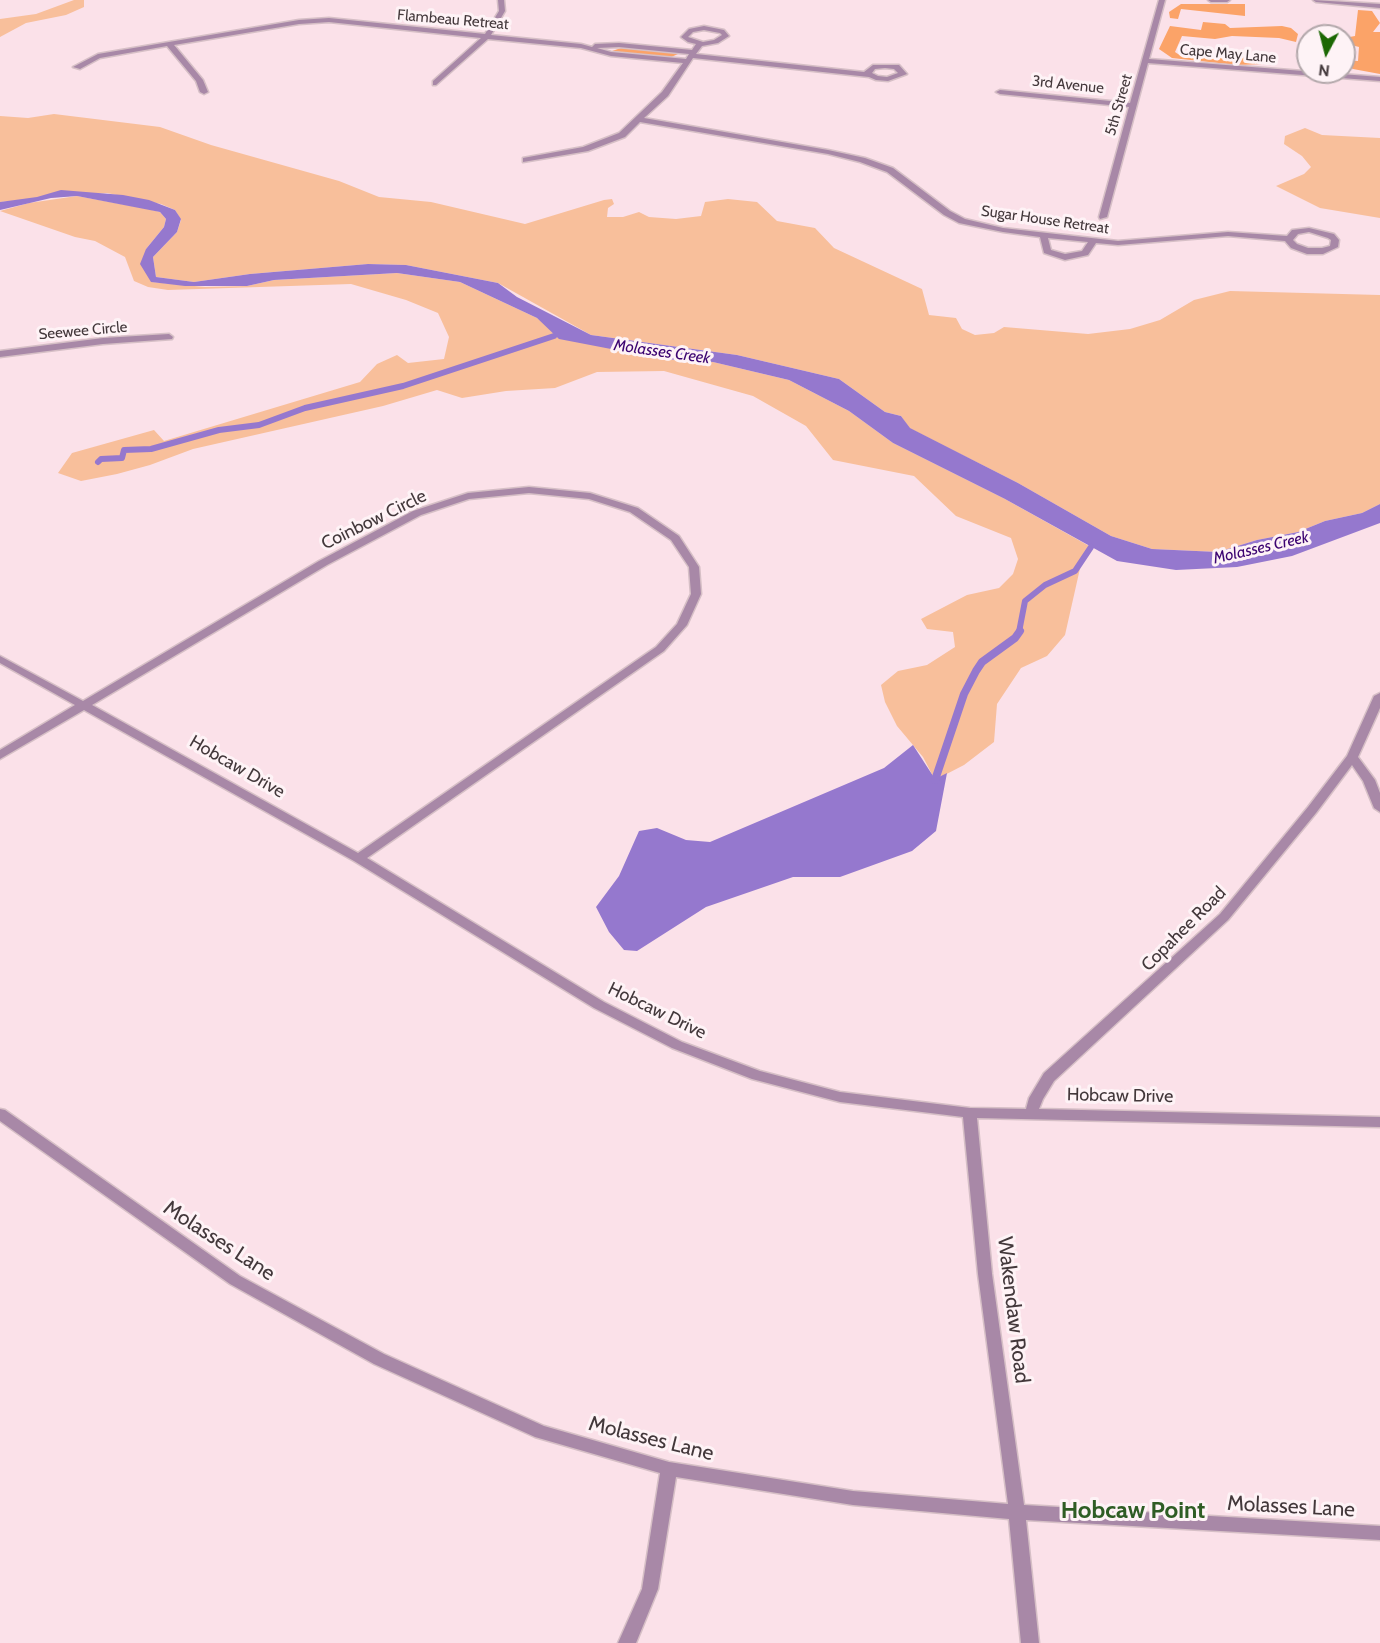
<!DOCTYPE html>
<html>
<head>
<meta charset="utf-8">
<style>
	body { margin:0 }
	#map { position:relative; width:1380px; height:1643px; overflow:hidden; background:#fbe1e9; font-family:Cabin,sans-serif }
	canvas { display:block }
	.north { position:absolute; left:1296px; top:24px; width:60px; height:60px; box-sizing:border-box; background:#fef3f6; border:2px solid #b3a8ab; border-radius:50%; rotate:187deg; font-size:16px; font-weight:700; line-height:24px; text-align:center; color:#43383b }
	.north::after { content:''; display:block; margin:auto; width:21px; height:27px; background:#1c6804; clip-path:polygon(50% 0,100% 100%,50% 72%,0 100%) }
</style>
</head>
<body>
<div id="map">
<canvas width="1380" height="1643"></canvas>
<div class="north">N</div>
</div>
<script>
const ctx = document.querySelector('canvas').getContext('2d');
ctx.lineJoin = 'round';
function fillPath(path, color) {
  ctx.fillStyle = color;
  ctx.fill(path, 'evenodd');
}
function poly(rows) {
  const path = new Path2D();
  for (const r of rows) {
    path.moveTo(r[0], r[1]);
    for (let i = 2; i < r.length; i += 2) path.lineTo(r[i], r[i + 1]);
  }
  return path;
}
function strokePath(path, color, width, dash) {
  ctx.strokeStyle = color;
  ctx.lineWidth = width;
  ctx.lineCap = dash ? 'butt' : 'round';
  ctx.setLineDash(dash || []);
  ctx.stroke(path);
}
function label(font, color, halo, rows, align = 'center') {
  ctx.font = font + ' Cabin,sans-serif';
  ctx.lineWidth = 6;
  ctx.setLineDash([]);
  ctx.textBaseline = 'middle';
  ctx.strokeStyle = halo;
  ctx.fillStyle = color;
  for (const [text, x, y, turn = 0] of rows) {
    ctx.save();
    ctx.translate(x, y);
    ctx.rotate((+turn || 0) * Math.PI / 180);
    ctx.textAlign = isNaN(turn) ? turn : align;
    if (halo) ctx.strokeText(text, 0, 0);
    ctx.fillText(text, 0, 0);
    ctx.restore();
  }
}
fillPath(poly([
	[74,0,84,0,84,7,66,15,26,23,0,37,0,19,36,14],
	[54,114,160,127,211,145,339,181,379,197,431,202,525,224,604,200,612,199,614,204,608,208,607,217,623,217,639,212,649,217,676,219,701,216,705,202,728,199,757,202,777,221,815,228,834,248,922,289,929,315,956,318,962,329,975,335,994,333,1004,327,1088,334,1130,329,1160,320,1194,300,1230,291,1380,295,1380,504,1362,513,1325,521,1298,532,1257,540,1218,552,1152,549,1111,536,1018,483,909,428,901,416,885,412,839,379,737,355,591,335,498,283,406,265,368,264,250,274,194,282,156,277,153,257,177,232,181,220,175,210,161,204,107,193,0,202,0,116,28,118],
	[1305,128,1322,135,1380,138,1380,218,1320,208,1276,186,1304,174,1311,167,1302,156,1284,144,1285,136],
	[77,196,148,209,160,212,166,219,164,227,146,249,152,282,205,287,247,286,274,280,397,273,460,282,537,318,544,323,627,351,663,359,713,362,789,380,849,411,893,443,1005,499,1091,547,1081,564,1065,635,1047,656,1021,668,997,704,994,742,964,765,935,780,923,757,897,726,885,702,881,685,898,671,927,665,955,647,953,632,927,629,921,619,967,595,999,588,1013,574,1018,559,1011,538,956,516,914,476,833,460,806,426,753,396,664,371,597,372,555,388,506,391,462,398,437,390,383,406,193,449,150,465,117,474,81,481,58,473,72,453,154,430,164,441,360,382,377,364,397,355,408,363,444,359,449,337,438,313,406,300,351,284,168,290,148,287,134,281,125,257,95,241,75,237,0,211,29,203]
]), '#f8bf9b');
fillPath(poly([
	[1181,4,1245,4,1245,16,1181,9,1178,19,1170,18,1169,12],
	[1358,10,1372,11,1380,23,1373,32,1380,32,1380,74,1353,69,1344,64,1344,60,1358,61,1359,47,1344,43,1344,38,1355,36],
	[1203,22,1225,24,1230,28,1282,26,1291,28,1298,34,1296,42,1279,38,1232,36,1215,39,1182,36,1175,52,1181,56,1195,52,1203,56,1219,55,1257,59,1264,64,1237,65,1172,58,1159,49,1170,26,1201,30],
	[621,48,674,53,678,54,669,58,612,51]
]), '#fba368');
fillPath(poly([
	[61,190,123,195,149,200,175,210,181,219,177,232,153,257,156,277,194,282,250,274,368,264,406,265,498,283,517,297,591,335,737,355,839,379,885,412,901,416,910,428,1018,483,1111,536,1152,549,1218,552,1257,540,1298,532,1325,521,1362,513,1380,504,1380,523,1292,556,1237,567,1176,570,1117,561,1005,499,893,443,849,411,789,380,713,362,663,359,559,339,537,318,460,282,397,273,274,280,247,286,185,286,151,282,140,264,146,249,164,227,166,219,160,212,77,196,51,198,0,210,0,202,37,197],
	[913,745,935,779,947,773,936,831,912,851,840,877,793,877,706,907,637,951,624,950,609,932,596,907,619,876,639,831,657,828,686,840,710,842,884,768]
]), '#9578ce');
strokePath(poly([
	[98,462,101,459,122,458,124,450,151,449,219,430,259,425,305,408,403,386,554,336],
	[1019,632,1025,601,1045,585,1075,571,1091,547]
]), '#9578ce', 6);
strokePath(poly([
	[935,780,964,694,976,671,982,662,1015,638,1020,631]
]), '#9578ce', 8);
const street = poly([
	[498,0,504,0,505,11,491,35,581,44,592,47,595,44,619,43,692,50,696,44,688,42,681,37,689,29,704,26,724,30,729,36,718,43,702,46,696,54,864,72,873,65,899,65,907,74,888,81,876,80,869,77,693,58,668,96,644,118,828,150,865,158,893,168,950,211,965,219,1003,228,1118,241,1228,232,1287,236,1292,230,1309,228,1334,234,1339,240,1338,247,1323,254,1307,254,1291,248,1285,241,1228,236,1118,245,1096,243,1088,255,1065,260,1044,253,1040,237,1003,232,959,223,944,215,887,172,860,162,828,154,640,122,625,137,588,151,523,162,523,158,583,147,619,133,662,92,683,63,611,56,581,48,488,39,436,85,433,85,433,81,481,38,329,22,299,24,174,45,203,80,208,92,204,94,200,92,196,81,167,46,100,58,80,69,73,67,98,54,299,20,329,18,485,34,499,11,498,0],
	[704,30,720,33,722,35,714,40,703,42,688,37,693,32,704,30],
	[619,47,689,54,686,59,611,52,597,48,619,47],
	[885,68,894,69,898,73,887,77,878,76,872,73,875,69,885,68],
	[1309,232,1328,238,1331,240,1330,246,1322,248,1308,248,1297,244,1293,240,1298,234,1309,232],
	[1048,238,1088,242,1082,251,1065,254,1051,250,1048,238],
	[1159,0,1165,0,1149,59,1380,77,1380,81,1148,63,1107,217,1100,219,1099,217,1129,107,1000,94,996,92,1000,90,1130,103,1159,0],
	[1208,0,1230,0,1227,2,1211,2,1208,0],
	[1313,0,1380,4,1380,8,1316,2,1313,0],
	[169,334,173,337,172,339,103,344,0,357,0,351,103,338,169,334],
	[529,487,590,493,638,508,679,536,699,567,701,594,687,625,664,651,367,858,604,1002,682,1042,760,1071,840,1092,970,1108,1026,1109,1029,1098,1044,1073,1220,914,1308,807,1347,756,1374,696,1380,693,1380,708,1358,757,1375,780,1380,793,1380,812,1374,808,1363,781,1352,765,1316,813,1228,920,1054,1081,1043,1099,1039,1109,1380,1117,1380,1127,977,1118,992,1274,1024,1505,1380,1526,1380,1540,1026,1520,1039,1643,1021,1643,1009,1519,853,1505,676,1477,658,1589,636,1643,618,1643,642,1589,660,1473,535,1437,374,1364,230,1284,0,1121,0,1109,5,1110,240,1276,384,1354,544,1426,669,1462,853,1491,1008,1504,978,1274,963,1117,840,1102,752,1079,672,1048,594,1008,354,861,84,710,0,759,0,750,75,705,0,663,0,656,83,701,319,561,413,511,468,493,529,487],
	[529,493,589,499,630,512,671,540,689,567,691,594,677,624,656,647,358,853,92,705,327,565,421,515,469,499,529,493]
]);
strokePath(street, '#d6bfc6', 3);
fillPath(street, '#a888a7');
label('15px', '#43383b', '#fef3f6', [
	["Flambeau Retreat",453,20,5],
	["Cape May Lane",1228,54,5],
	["3rd Avenue",1068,85,6],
	["5th Street",1119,105,-74],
	["Sugar House Retreat",1045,220,8],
	["Seewee Circle",83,331,-5]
]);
label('italic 16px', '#3c0471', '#fef3f6', [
	["Molasses Creek",662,352,8],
	["Molasses Creek",1261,548,-13]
]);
label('18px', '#43383b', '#fef3f6', [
	["Coinbow Circle",374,520,-26],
	["Hobcaw Drive",237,767,30],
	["Copahee Road",1184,929,-45],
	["Hobcaw Drive",657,1011,26],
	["Hobcaw Drive",1120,1096,1]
]);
label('21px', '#43383b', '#fef3f6', [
	["Molasses Lane",219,1241,33],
	["Wakendaw Road",1013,1310,83],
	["Molasses Lane",651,1439,14],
	["Molasses Lane",1291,1507,3]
]);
label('bold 24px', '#2f5d25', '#fef3f6', [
	["Hobcaw Point",1133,1511]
]);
</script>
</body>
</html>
